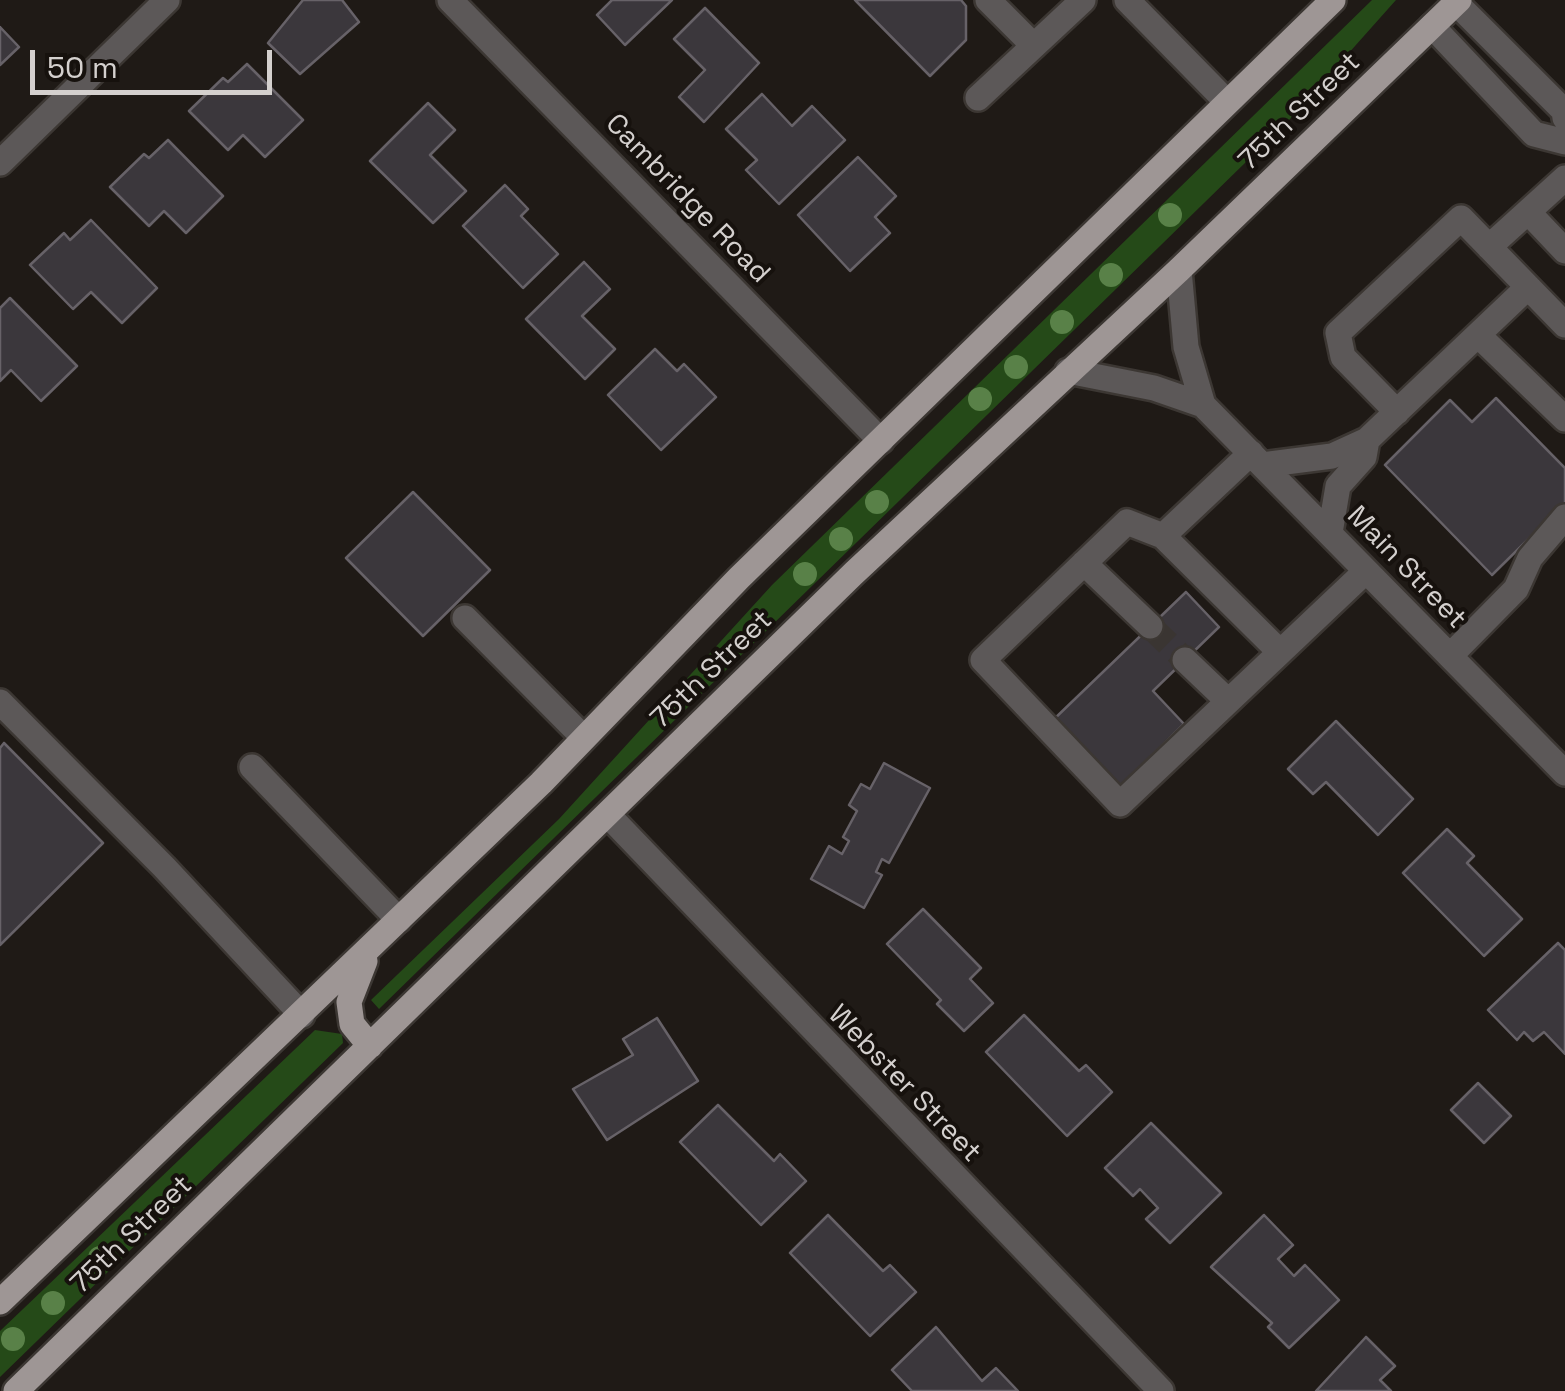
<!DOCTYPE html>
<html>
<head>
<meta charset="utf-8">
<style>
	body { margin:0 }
	#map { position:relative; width:1565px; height:1391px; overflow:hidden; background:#1f1a16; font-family:"Space Grotesk",sans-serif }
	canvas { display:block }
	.scale { position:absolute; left:30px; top:50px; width:242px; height:45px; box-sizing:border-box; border:5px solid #d4d0ce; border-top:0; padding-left:12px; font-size:30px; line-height:35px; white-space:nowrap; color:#d4d0ce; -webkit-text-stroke:8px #16110d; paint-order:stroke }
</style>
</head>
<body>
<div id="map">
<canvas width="1565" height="1391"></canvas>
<div class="scale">50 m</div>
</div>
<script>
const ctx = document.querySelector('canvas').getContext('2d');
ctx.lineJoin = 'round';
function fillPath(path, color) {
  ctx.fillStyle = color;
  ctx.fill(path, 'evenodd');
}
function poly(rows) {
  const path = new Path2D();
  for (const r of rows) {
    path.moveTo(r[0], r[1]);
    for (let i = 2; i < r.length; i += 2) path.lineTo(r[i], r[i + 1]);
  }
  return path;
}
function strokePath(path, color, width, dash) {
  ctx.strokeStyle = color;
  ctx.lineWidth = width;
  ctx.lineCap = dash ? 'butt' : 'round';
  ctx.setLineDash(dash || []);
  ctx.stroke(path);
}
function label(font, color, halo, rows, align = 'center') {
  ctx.font = font + ' "Space Grotesk",sans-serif';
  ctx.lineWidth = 8;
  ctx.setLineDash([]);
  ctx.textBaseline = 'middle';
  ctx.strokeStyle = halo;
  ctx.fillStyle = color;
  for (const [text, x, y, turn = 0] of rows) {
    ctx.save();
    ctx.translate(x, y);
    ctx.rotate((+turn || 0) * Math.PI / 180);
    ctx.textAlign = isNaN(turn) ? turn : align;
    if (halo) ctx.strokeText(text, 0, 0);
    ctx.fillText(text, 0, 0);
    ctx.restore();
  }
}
fillPath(poly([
	[1372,0,1396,0,1290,119,379,1009,371,1000,559,819,772,585],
	[315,1030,342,1034,343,1043,0,1377,0,1331]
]), '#254a18');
const building = poly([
	[303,0,342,0,359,22,300,74,268,43,303,0],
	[612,0,672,0,625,45,597,15,612,0],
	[855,0,961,0,966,6,966,40,930,76,855,0],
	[705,8,759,63,704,122,679,97,705,70,674,39,705,8],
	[0,27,19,47,0,65,0,27],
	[247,64,303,120,265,157,243,135,228,150,189,111,223,78,228,82,247,64],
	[762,94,792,126,812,106,845,140,779,204,746,170,757,160,726,129,762,94],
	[428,103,455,130,430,155,466,191,433,223,370,161,428,103],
	[168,140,223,196,186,233,164,211,149,226,110,187,144,154,149,158,168,140],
	[858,157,896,196,875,217,890,233,850,271,798,215,858,157],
	[505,185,528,209,521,216,558,254,523,288,463,226,505,185],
	[91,220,157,288,122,323,91,292,73,309,30,265,64,233,70,240,91,220],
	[584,262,610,289,582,316,615,349,585,379,526,319,584,262],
	[10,298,77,366,41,401,11,370,0,381,0,308,10,298],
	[655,349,677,371,684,364,716,397,661,450,608,395,655,349],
	[1496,398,1565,468,1565,503,1492,575,1385,465,1450,400,1472,422,1496,398],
	[413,492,490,570,423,636,346,558,413,492],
	[1186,592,1219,627,1153,691,1184,724,1116,791,1050,723,1186,592],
	[1336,721,1413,799,1378,835,1326,782,1313,794,1288,769,1336,721],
	[4,743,103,843,0,945,0,748,4,743],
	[884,763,930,788,889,863,882,859,876,872,882,875,864,908,811,879,829,846,842,854,849,841,843,837,857,811,849,805,861,784,870,789,884,763],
	[1447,829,1474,856,1467,863,1522,919,1484,956,1403,873,1447,829],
	[923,909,981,968,970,979,993,1003,964,1031,937,1004,941,1000,887,944,923,909],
	[1558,943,1565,950,1565,1054,1544,1032,1533,1041,1524,1032,1517,1040,1488,1010,1558,943],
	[1024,1015,1079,1071,1086,1065,1112,1092,1067,1136,986,1052,1024,1015],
	[657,1018,698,1081,607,1140,573,1089,633,1055,623,1039,657,1018],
	[1478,1083,1511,1116,1484,1143,1451,1110,1478,1083],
	[718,1105,774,1161,780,1154,806,1181,761,1225,680,1142,718,1105],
	[1151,1123,1221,1193,1170,1243,1146,1219,1158,1208,1140,1189,1133,1196,1105,1168,1151,1123],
	[828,1215,883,1271,890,1265,916,1292,870,1336,790,1253,828,1215],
	[1264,1215,1293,1245,1278,1259,1294,1276,1305,1265,1339,1300,1289,1348,1268,1327,1272,1323,1211,1267,1264,1215],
	[936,1327,982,1381,996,1368,1018,1391,912,1391,892,1370,936,1327],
	[1366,1337,1395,1366,1380,1380,1391,1391,1316,1391,1366,1337]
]);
fillPath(building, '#3b373c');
strokePath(building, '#676268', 2.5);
strokePath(poly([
	[1150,626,1185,660]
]), '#3a3532', 25, [25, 12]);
const minor = poly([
	[450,0,881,441],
	[988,0,1034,46],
	[1127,0,1227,102],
	[1456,3,1564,111,1565,118],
	[1432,26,1534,134,1565,142],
	[978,98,1083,0],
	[0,163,167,0],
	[1529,213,1565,251],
	[1489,247,1565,178],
	[1179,270,1186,347,1203,405,1565,773],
	[1478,335,1565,419],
	[1068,371,1154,388,1203,405],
	[1397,412,1343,357,1338,333,1461,218,1565,325],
	[1251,453,1163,536,1127,522,983,660,1120,804,1366,571],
	[1262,465,1332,456,1367,440,1528,287],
	[1330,533,1338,486,1364,457,1367,440],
	[1163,536,1280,652],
	[1084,563,1150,626],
	[465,618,584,738],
	[1450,656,1516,589,1530,558,1565,517],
	[1185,660,1228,701],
	[0,702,164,867,302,1015],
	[252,767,399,920],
	[608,815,1161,1391]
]);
const major = poly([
	[365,961,349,1002,352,1024,370,1046],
	[0,1302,541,783,739,578,1333,0],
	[16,1391,854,573,1179,270,1459,0]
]);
strokePath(minor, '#3c3733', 30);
strokePath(major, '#3c3733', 30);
strokePath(minor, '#5c5858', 25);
strokePath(major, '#9e9695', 25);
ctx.fillStyle = '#598148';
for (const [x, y] of [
	[1170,215],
	[1111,275],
	[1062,322],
	[1016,367],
	[980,399],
	[877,502],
	[841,539],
	[805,574],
	[100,1258],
	[53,1303],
	[13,1339]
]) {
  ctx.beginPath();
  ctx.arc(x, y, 12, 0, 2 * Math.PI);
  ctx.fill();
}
label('28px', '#d4d0ce', '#16110d', [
	["75th Street",1300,112,-44],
	["Cambridge Road",687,199,46],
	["Main Street",1406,568,46],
	["75th Street",712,670,-44],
	["Webster Street",904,1084,46],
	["75th Street",132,1235,-44]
]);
</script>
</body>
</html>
